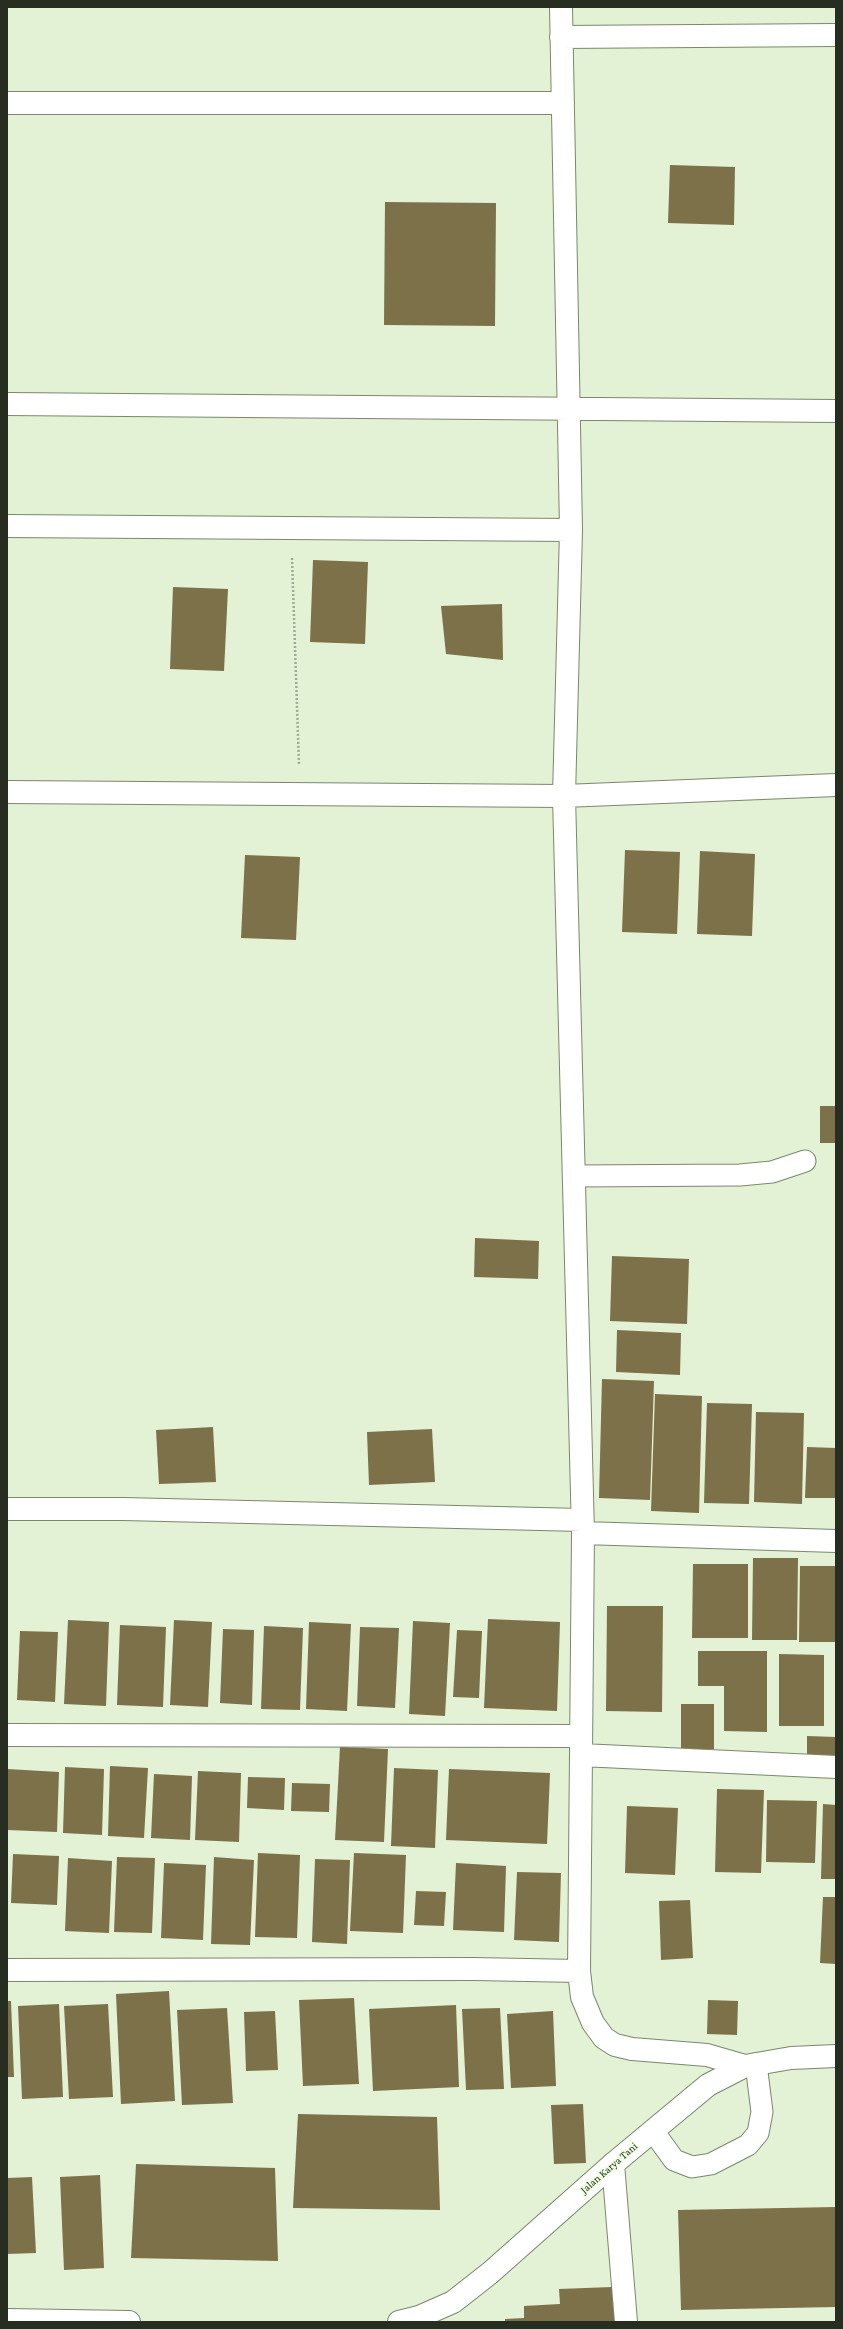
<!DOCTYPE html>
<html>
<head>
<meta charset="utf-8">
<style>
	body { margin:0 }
	#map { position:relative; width:843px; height:2329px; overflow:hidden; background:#e3f1d4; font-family:"Crimson Pro",serif }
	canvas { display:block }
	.frame { position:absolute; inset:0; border:8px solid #282d22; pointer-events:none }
</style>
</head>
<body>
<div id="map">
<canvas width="843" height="2329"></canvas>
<div class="frame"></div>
</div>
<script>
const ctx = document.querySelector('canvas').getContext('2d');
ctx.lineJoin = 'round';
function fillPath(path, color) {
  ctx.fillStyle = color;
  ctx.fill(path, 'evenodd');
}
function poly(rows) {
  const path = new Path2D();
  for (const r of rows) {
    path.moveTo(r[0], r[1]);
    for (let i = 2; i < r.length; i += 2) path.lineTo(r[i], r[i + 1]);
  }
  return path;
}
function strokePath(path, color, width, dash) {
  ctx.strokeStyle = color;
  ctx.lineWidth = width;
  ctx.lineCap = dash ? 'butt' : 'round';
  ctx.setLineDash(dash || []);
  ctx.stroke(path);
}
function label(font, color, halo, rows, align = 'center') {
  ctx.font = font + ' "Crimson Pro",serif';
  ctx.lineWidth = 4;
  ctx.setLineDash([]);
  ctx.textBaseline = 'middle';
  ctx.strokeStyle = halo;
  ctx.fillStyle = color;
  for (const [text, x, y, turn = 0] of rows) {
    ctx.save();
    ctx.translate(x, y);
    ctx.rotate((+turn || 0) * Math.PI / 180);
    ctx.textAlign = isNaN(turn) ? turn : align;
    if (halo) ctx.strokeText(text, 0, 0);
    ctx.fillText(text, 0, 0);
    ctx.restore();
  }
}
fillPath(poly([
	[670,165,735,167,734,225,668,223],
	[385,202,496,203,495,326,384,325],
	[313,560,368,562,365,644,310,642],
	[173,587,228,589,224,671,170,669],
	[502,604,503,660,446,654,441,606],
	[625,850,680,852,677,934,622,932],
	[700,851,755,854,752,936,697,934],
	[245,855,300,857,296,940,241,938],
	[820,1106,836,1106,836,1143,820,1143],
	[475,1238,539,1241,538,1279,474,1277],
	[612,1256,689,1259,687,1324,610,1321],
	[617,1330,681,1333,680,1375,616,1372],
	[602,1379,654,1381,650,1500,599,1498],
	[655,1394,702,1396,699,1513,651,1511],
	[707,1403,752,1404,749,1504,704,1503],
	[756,1412,804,1413,802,1504,754,1502],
	[213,1427,216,1482,159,1484,156,1430],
	[432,1429,435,1482,369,1485,367,1432],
	[807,1447,836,1448,836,1498,805,1498],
	[753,1558,798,1558,797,1640,752,1640],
	[693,1564,748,1564,748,1638,692,1638],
	[800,1566,836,1566,836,1642,799,1642],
	[607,1606,663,1606,662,1712,606,1711],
	[488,1619,560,1622,557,1711,484,1708],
	[68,1620,109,1622,106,1706,64,1704],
	[174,1620,212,1622,208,1707,170,1705],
	[413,1621,450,1623,445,1716,409,1714],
	[309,1622,351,1624,347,1711,306,1709],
	[120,1625,166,1627,163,1707,117,1705],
	[264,1626,303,1628,300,1710,261,1709],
	[360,1627,399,1628,395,1708,357,1706],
	[223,1629,254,1630,252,1705,220,1703],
	[457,1630,482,1631,479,1698,453,1697],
	[20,1631,58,1632,55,1702,17,1700],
	[698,1651,767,1651,767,1732,724,1731,724,1686,698,1686],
	[779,1654,824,1655,824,1726,779,1726],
	[681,1704,714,1704,714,1749,681,1749],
	[807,1736,836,1737,836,1761,807,1760],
	[340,1747,388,1749,384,1842,335,1840],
	[110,1766,148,1768,144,1838,108,1836],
	[65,1767,104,1769,102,1835,63,1833],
	[394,1768,438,1770,435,1848,391,1846],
	[7,1769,59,1772,57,1832,7,1830],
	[449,1769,550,1773,547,1844,446,1840],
	[198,1771,241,1773,239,1842,195,1840],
	[154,1774,192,1776,190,1840,151,1838],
	[248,1777,285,1778,284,1810,247,1808],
	[292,1783,330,1784,329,1812,291,1811],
	[717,1789,764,1790,761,1873,715,1872],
	[767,1800,817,1801,815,1863,766,1862],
	[823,1804,836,1805,836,1879,821,1879],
	[627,1806,678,1808,675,1875,625,1873],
	[258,1853,300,1855,297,1938,255,1937],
	[354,1853,406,1855,403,1933,350,1931],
	[13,1854,59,1856,57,1905,11,1903],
	[117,1857,155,1858,152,1933,114,1932],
	[214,1857,254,1860,250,1945,211,1944],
	[68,1858,112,1861,109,1933,65,1931],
	[315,1859,350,1860,347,1944,312,1942],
	[164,1863,206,1865,203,1940,161,1938],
	[456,1863,506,1866,504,1932,453,1930],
	[517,1872,561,1873,559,1942,514,1940],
	[416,1891,446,1892,444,1926,414,1925],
	[823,1897,836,1897,836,1964,820,1963],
	[690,1900,693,1958,661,1960,659,1901],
	[169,1991,175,2101,121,2104,116,1994],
	[354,1998,359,2084,303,2086,299,2000],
	[708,2000,738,2001,737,2035,707,2034],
	[7,2001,11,2001,14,2077,7,2077],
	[59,2004,63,2097,22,2099,18,2006],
	[108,2004,113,2097,69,2099,64,2006],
	[456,2005,459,2087,373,2091,369,2009],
	[227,2008,233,2103,182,2105,177,2010],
	[500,2008,504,2089,466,2090,462,2009],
	[275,2011,278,2070,246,2071,244,2012],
	[553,2011,556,2086,511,2088,507,2014],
	[583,2104,586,2163,554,2164,551,2105],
	[298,2114,437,2117,440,2210,293,2208],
	[136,2164,275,2168,278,2261,131,2258],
	[100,2175,104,2268,64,2270,60,2177],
	[32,2177,36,2253,7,2254,7,2178],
	[836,2207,836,2307,681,2310,678,2210],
	[612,2287,615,2322,505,2322,505,2319,524,2318,524,2306,560,2304,559,2289]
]), '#7c7149');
const service = poly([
	[574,1176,740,1175,772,1172,805,1161],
	[653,2131,674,2160,692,2167,711,2164,748,2145,758,2133,762,2112,756,2064]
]);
const minor = poly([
	[561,7,571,530,564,796,583,1533,579,1971],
	[561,37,836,35],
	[7,103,563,103],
	[7,404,836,411],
	[7,526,571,530],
	[7,792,564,796,836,785],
	[7,1509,123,1509,582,1520],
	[583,1533,836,1541],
	[7,1735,580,1736],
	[581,1755,836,1767],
	[7,1970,474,1969,579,1971,582,1997,593,2023,604,2038,615,2045,632,2049,707,2055,745,2066],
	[613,2164,626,2322]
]);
const tertiary = poly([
	[7,2320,129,2322],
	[399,2322,419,2317,453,2302,490,2273,613,2164,708,2085,745,2066,791,2058,836,2056]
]);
strokePath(service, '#7b876e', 23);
strokePath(minor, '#7b876e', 24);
strokePath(tertiary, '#7b876e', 24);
strokePath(poly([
	[292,558,299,765]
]), '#9faa94', 2.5, [2, 2]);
strokePath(service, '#fff', 21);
strokePath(minor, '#fff', 22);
strokePath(tertiary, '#fff', 22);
label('11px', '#282d22', '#f0fee1', [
	["Jalan Karya Tani",609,2168,-41]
]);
</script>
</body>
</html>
